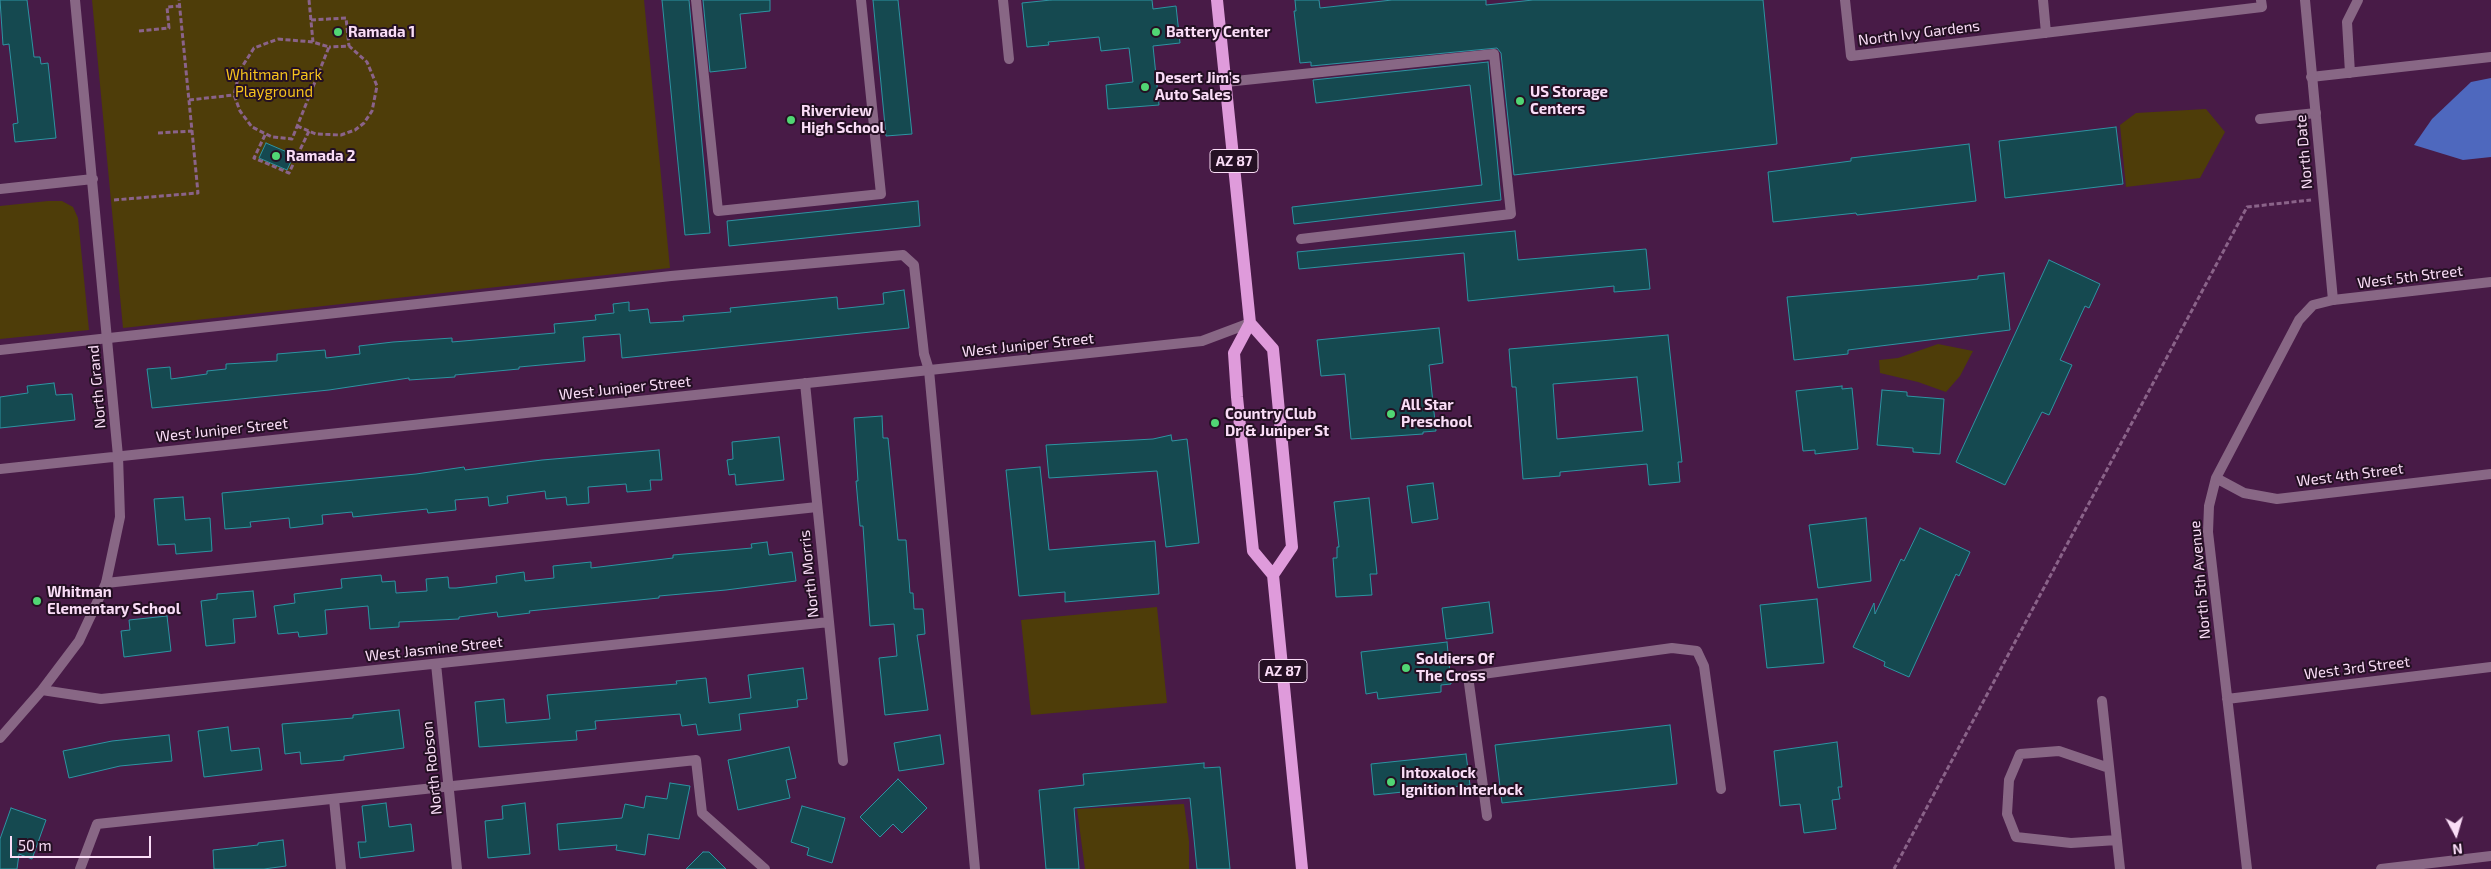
<!DOCTYPE html>
<html>
<head>
<meta charset="utf-8">
<style>
	body { margin:0 }
	#map { position:relative; width:2491px; height:869px; overflow:hidden; background:#481b47; font-family:"Exo 2",sans-serif }
	canvas { display:block }
	.north { position:absolute; left:2431px; top:809px; width:50px; height:50px; -webkit-text-stroke:4px #241023; paint-order:stroke; rotate:174deg; font-size:14px; font-weight:700; line-height:20px; text-align:center; color:#faddf7 }
	.north::after { content:''; display:block; margin:auto; width:18px; height:22px; background:#faddf7; clip-path:polygon(50% 0,100% 100%,50% 72%,0 100%) }
	.scale { position:absolute; left:10px; top:836px; width:141px; height:22px; box-sizing:border-box; border:2px solid #faddf7; border-top:0; padding-left:6px; font-size:15px; line-height:18px; white-space:nowrap; color:#faddf7; -webkit-text-stroke:4px #241023; paint-order:stroke }
</style>
</head>
<body>
<div id="map">
<canvas width="2491" height="869"></canvas>
<div class="north">N</div>
<div class="scale">50 m</div>
</div>
<script>
const ctx = document.querySelector('canvas').getContext('2d');
ctx.lineJoin = 'round';
function fillPath(path, color) {
  ctx.fillStyle = color;
  ctx.fill(path, 'evenodd');
}
function poly(rows) {
  const path = new Path2D();
  for (const r of rows) {
    path.moveTo(r[0], r[1]);
    for (let i = 2; i < r.length; i += 2) path.lineTo(r[i], r[i + 1]);
  }
  return path;
}
function strokePath(path, color, width, dash) {
  ctx.strokeStyle = color;
  ctx.lineWidth = width;
  ctx.lineCap = dash ? 'butt' : 'round';
  ctx.setLineDash(dash || []);
  ctx.stroke(path);
}
function label(font, color, halo, rows, align = 'center') {
  ctx.font = font + ' "Exo 2",sans-serif';
  ctx.lineWidth = 4;
  ctx.setLineDash([]);
  ctx.textBaseline = 'middle';
  ctx.strokeStyle = halo;
  ctx.fillStyle = color;
  for (const [text, x, y, turn = 0] of rows) {
    ctx.save();
    ctx.translate(x, y);
    ctx.rotate((+turn || 0) * Math.PI / 180);
    ctx.textAlign = isNaN(turn) ? turn : align;
    if (halo) ctx.strokeText(text, 0, 0);
    ctx.fillText(text, 0, 0);
    ctx.restore();
  }
}
fillPath(poly([
	[92,0,644,0,670,268,123,328],
	[2206,109,2225,132,2200,178,2126,187,2120,125,2136,113],
	[48,201,62,201,73,207,78,218,89,330,0,339,0,206],
	[1938,344,1973,351,1960,376,1946,392,1918,382,1880,373,1879,360,1898,358],
	[1157,607,1167,703,1031,715,1021,620],
	[1184,804,1189,841,1189,869,1085,869,1077,809]
]), '#4e3d09');
fillPath(poly([
	[2491,78,2491,157,2463,160,2414,145,2432,119,2471,82]
]), '#4e68be');
const building = poly([
	[0,0,27,0,34,57,40,57,41,64,48,63,56,138,15,142,13,124,18,123,9,44,3,45,0,0],
	[662,0,689,0,710,233,685,235,662,0],
	[703,0,770,0,770,11,740,14,746,68,710,72,703,0],
	[873,0,898,0,912,134,886,136,873,0],
	[1051,0,1152,0,1153,9,1176,6,1180,43,1153,46,1159,105,1108,109,1106,85,1133,82,1129,48,1101,51,1099,37,1048,42,1049,45,1027,47,1022,3,1051,0],
	[1295,0,1319,0,1320,8,1392,0,1486,0,1486,5,1533,0,1763,0,1777,144,1514,175,1501,53,1497,48,1311,66,1311,62,1300,63,1294,11,1296,11,1295,0],
	[1488,62,1501,200,1294,224,1292,207,1482,185,1470,85,1316,103,1313,80,1488,62],
	[2116,127,2123,184,2005,198,1999,141,2116,127],
	[266,143,294,155,287,170,259,158,266,143],
	[1969,144,1976,201,1857,215,1856,213,1773,222,1768,172,1851,161,1851,158,1969,144],
	[918,201,920,226,729,246,727,221,918,201],
	[1515,231,1518,260,1646,249,1650,289,1614,292,1614,286,1468,301,1464,253,1299,269,1297,252,1515,231],
	[2049,260,2100,284,2089,308,2085,306,2060,360,2072,365,2049,415,2042,412,2005,485,1956,462,2049,260],
	[2004,273,2010,330,1848,350,1848,354,1794,360,1787,297,1923,285,1978,279,1978,276,2004,273],
	[904,290,909,328,622,358,620,334,583,337,585,361,519,367,519,369,455,375,455,377,409,380,409,378,329,390,152,408,147,369,170,367,171,379,207,374,207,371,226,369,226,364,277,361,277,354,325,350,326,358,360,354,359,346,393,342,452,338,452,342,555,333,554,324,596,320,595,315,614,313,613,304,629,302,629,311,648,309,650,323,684,321,683,316,731,312,730,308,837,297,838,309,884,304,883,293,904,290],
	[1439,328,1443,363,1429,365,1436,431,1423,432,1423,434,1351,439,1345,374,1321,376,1317,340,1439,328],
	[1668,335,1682,462,1678,462,1680,482,1649,485,1647,464,1560,472,1560,476,1523,479,1516,387,1512,387,1509,349,1668,335],
	[1637,377,1643,431,1557,439,1553,384,1637,377],
	[54,383,56,395,72,394,75,420,0,428,0,397,28,393,27,386,54,383],
	[1842,386,1842,389,1852,388,1858,449,1815,454,1815,450,1803,451,1796,391,1842,386],
	[1882,390,1907,392,1907,396,1944,399,1940,454,1913,452,1913,448,1877,445,1882,390],
	[882,416,883,438,888,438,898,540,906,540,910,593,913,593,914,609,923,609,925,634,917,635,928,710,885,715,879,658,897,656,894,624,870,626,863,526,860,526,856,481,858,481,854,418,882,416],
	[1171,435,1172,441,1187,439,1199,543,1166,547,1157,471,1049,478,1046,445,1153,439,1171,435],
	[779,437,784,480,736,485,735,474,729,475,727,460,733,459,732,442,779,437],
	[659,450,662,480,650,480,651,490,627,492,626,484,588,487,589,503,567,505,566,497,546,499,545,491,507,496,508,503,489,506,488,497,455,500,456,510,428,513,427,509,353,517,352,512,322,515,323,524,290,528,289,518,250,522,251,527,225,529,222,493,416,474,464,467,465,470,542,460,659,450],
	[1040,467,1049,550,1155,541,1159,594,1065,602,1065,592,1019,596,1006,470,1040,467],
	[1433,483,1438,519,1412,523,1407,486,1433,483],
	[183,497,185,520,210,518,212,551,176,554,175,544,158,545,154,499,183,497],
	[1369,498,1377,574,1370,574,1372,595,1336,597,1333,558,1337,558,1337,547,1339,547,1334,502,1369,498],
	[1866,518,1871,581,1818,588,1809,525,1866,518],
	[1920,528,1970,552,1959,576,1956,574,1909,677,1884,666,1885,662,1853,647,1874,603,1875,614,1901,559,1904,561,1920,528],
	[767,542,769,555,792,552,796,581,726,590,659,596,659,598,529,611,530,613,498,617,497,612,459,617,459,619,399,622,399,627,370,629,368,606,325,610,327,634,299,637,298,632,278,634,274,606,295,603,294,594,342,588,341,579,381,575,382,582,395,581,396,593,427,591,426,579,448,577,449,588,456,588,497,583,496,576,524,572,525,581,554,578,553,566,591,562,591,568,673,558,673,555,752,548,751,544,767,542],
	[253,591,256,617,233,619,235,643,206,646,201,601,217,599,217,594,253,591],
	[1817,599,1824,663,1767,668,1760,605,1817,599],
	[1489,602,1493,633,1446,639,1442,608,1489,602],
	[167,616,171,651,124,657,121,631,130,630,129,620,167,616],
	[1447,642,1451,684,1441,685,1441,692,1378,699,1377,692,1366,694,1361,652,1447,642],
	[803,668,807,699,797,700,798,707,739,714,741,730,698,735,696,724,682,726,680,714,595,721,596,729,576,731,577,740,479,747,475,702,504,699,506,723,550,719,547,695,677,684,676,681,706,678,709,703,751,698,748,675,803,668],
	[399,710,404,748,344,756,344,760,301,764,300,752,285,754,282,724,353,718,353,715,399,710],
	[1670,725,1677,784,1502,803,1495,745,1670,725],
	[228,727,231,751,259,748,262,770,204,777,198,731,228,727],
	[169,735,172,761,120,766,69,778,63,751,112,741,169,735],
	[940,735,944,764,899,771,894,743,940,735],
	[1837,742,1842,787,1838,787,1840,799,1832,800,1836,829,1804,833,1800,804,1780,806,1774,751,1837,742],
	[789,747,796,778,786,780,790,798,738,810,728,760,789,747],
	[1466,754,1470,785,1374,795,1371,764,1466,754],
	[1204,763,1204,768,1220,767,1230,869,1197,869,1190,798,1074,808,1079,869,1046,869,1039,790,1084,785,1083,774,1204,763],
	[898,779,927,808,902,833,893,824,880,837,860,817,898,779],
	[670,783,690,786,679,839,648,834,645,855,616,850,617,845,559,850,557,824,622,818,625,804,644,808,646,796,667,799,670,783],
	[386,803,389,827,411,824,414,851,360,858,358,842,366,842,362,806,386,803],
	[525,803,530,854,488,858,485,821,503,819,502,806,525,803],
	[802,806,845,818,832,863,807,855,809,848,791,842,802,806],
	[11,808,46,820,32,859,19,854,17,869,0,869,0,839,11,808],
	[283,840,286,866,264,869,214,869,213,850,258,845,258,843,283,840],
	[703,852,709,852,726,869,686,869,703,852]
]);
fillPath(building, '#154950');
strokePath(building, '#2d94a2', 1);
strokePath(poly([
	[309,0,313,42],
	[311,20,346,18,349,46],
	[139,31,169,28,167,7,180,6],
	[278,39,313,42,329,47,292,139,272,137,252,127,240,111,234,95,240,70,254,48,278,39],
	[189,100,234,95],
	[297,126,316,134,341,135,355,130,364,123,372,111,377,86,367,62,349,46,329,47],
	[158,133,192,131,179,0],
	[265,135,254,158,289,173,309,131],
	[114,200,198,193,192,131],
	[1894,869,2247,207,2311,200]
]), '#8a6389', 3, [5, 2.5]);
strokePath(poly([
	[696,0,718,211,881,194,861,0],
	[1003,0,1009,59],
	[1845,0,1851,56,2262,7,2261,0],
	[2043,0,2046,33],
	[2350,73,2347,22,2358,0],
	[2311,77,2491,57],
	[1226,82,1494,54,1511,214,1301,239],
	[2260,119,2316,113],
	[0,350,671,276,903,255,914,265,924,354,929,370,975,869],
	[2216,478,2244,493,2277,499,2491,474],
	[106,583,817,507],
	[2227,699,2491,667],
	[2102,701,2120,869],
	[2109,768,2059,751,2020,754,2009,780,2007,814,2016,837,2071,843,2117,840],
	[334,799,341,869],
	[1487,816,1468,676,1672,648,1697,651,1704,666,1721,789],
	[80,869,97,824,696,760,702,813,765,869],
	[2247,869,2208,532,2209,506,2216,478,2299,320,2313,305,2333,300,2491,282],
	[2381,869,2491,856]
]), '#886785', 10);
strokePath(poly([
	[2305,0,2333,300],
	[0,189,93,179],
	[805,383,843,761],
	[0,469,1202,341,1250,323],
	[436,664,457,869],
	[42,690,101,699,829,622],
	[0,738,42,690,79,641,106,583,120,517,118,456,75,0]
]), '#886785', 10);
strokePath(poly([
	[1217,0,1250,323,1273,349,1292,547,1273,575],
	[1250,323,1234,353,1237,397,1253,551,1273,575,1302,869]
]), '#df9bdb', 12);
for (const [x, y, r, color] of [
	[338,32,5,"#51d674"],
	[1156,32,5,"#51d674"],
	[1145,87,5,"#51d674"],
	[1520,101,5,"#51d674"],
	[791,120,5,"#51d674"],
	[276,156,5,"#51d674"],
	[1391,414,5,"#51d674"],
	[1215,423,5,"#51d674"],
	[37,601,5,"#51d674"],
	[1406,668,5,"#51d674"],
	[1391,782,5,"#51d674"]
]) {
  const dot = new Path2D();
  dot.arc(x, y, r, 0, 2 * Math.PI);
  ctx.fillStyle = color;
  ctx.fill(dot);
  strokePath(dot, '#241023', 2);
}
for (const [x, y, w] of [
	[1234,161,48],
	[1283,671,48]
]) {
  const box = new Path2D();
  box.roundRect(x - w / 2, y - 11.5, w, 23, 4);
  ctx.fillStyle = '#241023';
  ctx.fill(box);
  strokePath(box, '#faddf7', 1);
}
label('bold 14px', '#faddf7', null, [
	["AZ 87",1234,161],
	["AZ 87",1283,671]
]);
label('bold 15px', '#faddf7', '#241023', [
	["Ramada 1",348,32],
	["Battery Center",1166,32],
	["Desert Jim's",1155,78],
	["Auto Sales",1155,95],
	["US Storage",1530,92],
	["Centers",1530,109],
	["Riverview",801,111],
	["High School",801,128],
	["Ramada 2",286,156],
	["All Star",1401,405],
	["Preschool",1401,422],
	["Country Club",1225,414],
	["Dr & Juniper St",1225,431],
	["Whitman",47,592],
	["Elementary School",47,609],
	["Soldiers Of",1416,659],
	["The Cross",1416,676],
	["Intoxalock",1401,773],
	["Ignition Interlock",1401,790]
], 'left');
label('15px', '#faddf7', '#241023', [
	["North Ivy Gardens",1919,33,-7],
	["North Date",2304,152,-95],
	["West 5th Street",2410,277,-7],
	["West Juniper Street",1028,345,-6],
	["North Grand",97,387,-95],
	["West Juniper Street",625,388,-6],
	["West Juniper Street",222,430,-6],
	["West 4th Street",2350,475,-7],
	["North Morris",809,574,-96],
	["North 5th Avenue",2200,580,-95],
	["West Jasmine Street",434,649,-6],
	["West 3rd Street",2357,668,-7],
	["North Robson",432,768,-96]
]);
label('15px', '#f6c31c', '#241023', [
	["Whitman Park",274,75],
	["Playground",274,92]
]);
</script>
</body>
</html>
